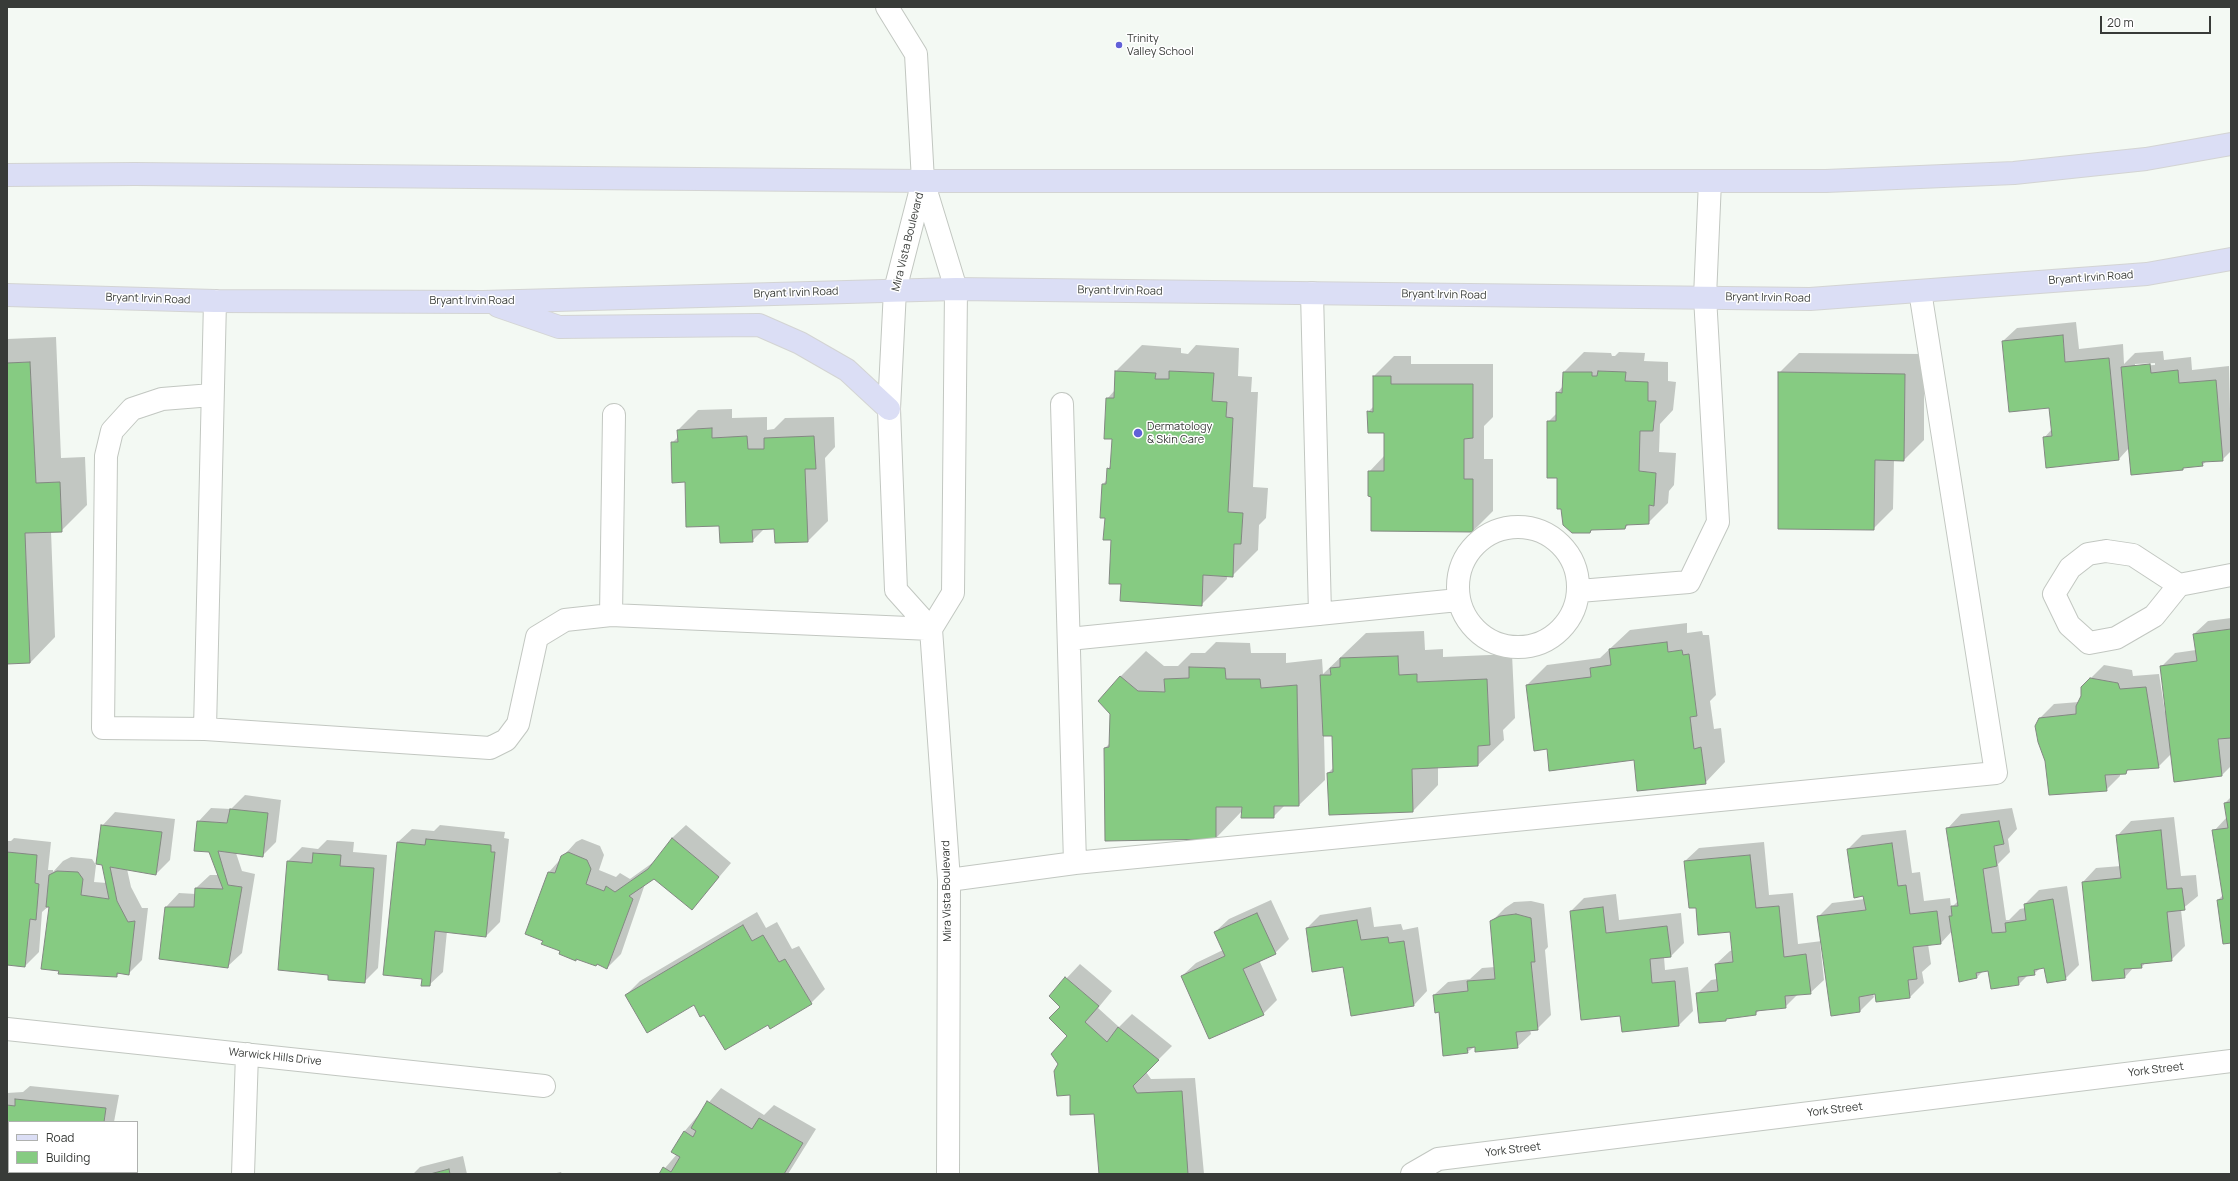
<!DOCTYPE html>
<html>
<head>
<meta charset="utf-8">
<style>
	body { margin:0 }
	#map { position:relative; width:2238px; height:1181px; overflow:hidden; background:#f3f9f3; font-family:Manrope,sans-serif }
	canvas { display:block }
	.frame { position:absolute; inset:0; border:8px solid #383b38; pointer-events:none }
	.legend { position:absolute; left:8px; top:1121px; width:130px; height:52px; box-sizing:border-box; background:#fff; border:1px solid #afb1af; margin:0; padding:5px 7px; list-style:none; font-size:12px; color:#383b38 }
	.legend li { display:flex; align-items:center; gap:8px; height:20px }
	.legend b { width:20px; border:1px solid #afb1af }
	.scale { position:absolute; left:2100px; top:16px; width:111px; height:18px; box-sizing:border-box; border:2px solid #383b38; border-top:0; padding-left:5px; font-size:12px; line-height:14px; white-space:nowrap; color:#383b38; -webkit-text-stroke:3px #fff; paint-order:stroke }
</style>
</head>
<body>
<div id="map">
<canvas width="2238" height="1181"></canvas>
<div class="frame"></div>
<ul class="legend">
<li><b style="height:5px;background:#dbdef5"></b>Road</li>
<li><b style="height:11px;background:#86cb82"></b>Building</li>
</ul>
<div class="scale">20 m</div>
</div>
<script>
const ctx = document.querySelector('canvas').getContext('2d');
ctx.lineJoin = 'round';
function fillPath(path, color) {
  ctx.fillStyle = color;
  ctx.fill(path, 'evenodd');
}
function poly(rows) {
  const path = new Path2D();
  for (const r of rows) {
    if (r.length === 3) {
      path.moveTo(r[0] + r[2], r[1]);
      path.arc(r[0], r[1], r[2], 0, 2 * Math.PI);
      continue;
    }
    path.moveTo(r[0], r[1]);
    for (let i = 2; i < r.length; i += 2) path.lineTo(r[i], r[i + 1]);
  }
  return path;
}
function strokePath(path, color, width, dash) {
  ctx.strokeStyle = color;
  ctx.lineWidth = width;
  ctx.lineCap = dash ? 'butt' : 'round';
  ctx.setLineDash(dash || []);
  ctx.stroke(path);
}
function label(font, color, halo, rows, align = 'center') {
  ctx.font = font + ' Manrope,sans-serif';
  ctx.lineWidth = 3;
  ctx.setLineDash([]);
  ctx.textBaseline = 'middle';
  ctx.strokeStyle = halo;
  ctx.fillStyle = color;
  for (const [text, x, y, turn = 0] of rows) {
    ctx.save();
    ctx.translate(x, y);
    ctx.rotate((+turn || 0) * Math.PI / 180);
    ctx.textAlign = isNaN(turn) ? turn : align;
    if (halo) ctx.strokeText(text, 0, 0);
    ctx.fillText(text, 0, 0);
    ctx.restore();
  }
}
fillPath(poly([
	[2076,322,2079,349,2123,344,2124,364,2135,353,2163,351,2164,360,2191,357,2192,370,2229,366,2231,451,2222,460,2207,461,2202,465,2185,467,2182,469,2129,448,2119,459,2044,438,2052,429,2050,407,2003,341,2017,328],
	[2155,363,2155,365,2135,366,2135,364],
	[56,337,61,458,85,457,87,505,61,531,51,531,55,637,30,663,7,663,7,339],
	[1142,345,1181,348,1181,353,1188,354,1196,345,1239,348,1238,376,1252,377,1251,392,1258,392,1253,487,1268,488,1266,518,1259,525,1258,550,1232,576,1227,576,1227,579,1201,605,1122,583,1106,517,1103,484,1107,480,1108,469,1111,465,1113,438,1107,399,1115,390,1116,371],
	[1584,352,1611,353,1612,356,1615,356,1619,352,1645,353,1644,361,1668,362,1668,381,1676,382,1673,410,1660,424,1659,452,1676,453,1674,485,1669,491,1668,503,1648,523,1629,524,1625,528,1593,529,1590,532,1558,477,1548,422,1557,413,1557,393,1563,386,1564,372],
	[1799,353,1924,354,1924,440,1904,460,1894,460,1893,509,1873,529,1779,373],
	[1394,356,1411,356,1411,364,1493,364,1493,417,1484,426,1484,459,1493,459,1493,511,1473,531,1372,496,1369,472,1385,455,1385,432,1368,412,1374,406,1374,376],
	[732,409,732,418,767,417,767,430,774,429,785,418,834,417,835,447,825,458,828,521,808,541,775,528,764,529,752,541,720,525,686,481,672,443,679,436,678,430,698,410],
	[2231,618,2231,766,2222,775,2172,753,2158,767,2129,769,2125,773,2120,774,2120,776,2106,790,2046,761,2040,718,2054,704,2079,702,2082,696,2082,687,2104,665,2132,670,2133,676,2159,674,2165,712,2167,712,2161,667,2175,653,2196,650,2194,634,2208,621],
	[1687,623,1687,633,1702,631,1703,635,1709,635,1716,695,1710,701,1714,729,1721,728,1725,762,1705,783,1635,759,1548,748,1527,685,1547,665,1600,658,1630,630],
	[1424,631,1425,650,1443,649,1443,657,1512,654,1515,718,1503,730,1504,740,1478,765,1438,767,1438,785,1413,811,1328,773,1334,767,1333,735,1324,735,1325,780,1299,805,1285,805,1273,817,1242,811,1216,838,1105,748,1110,743,1120,677,1146,651,1164,666,1178,666,1191,653,1205,653,1216,642,1250,643,1251,653,1286,653,1286,663,1322,659,1323,674,1366,633],
	[245,795,281,800,276,842,262,856,236,853,242,871,255,874,242,953,228,966,166,907,179,893,196,894,196,888,210,875,219,875,198,822,211,808,231,809],
	[2231,797,2231,942,2218,900,2223,895,2214,831,2227,817,2225,803],
	[2012,808,2017,829,2008,839,2010,852,1998,864,2006,920,2009,920,2020,909,2025,908,2025,904,2039,890,2067,886,2079,965,2065,979,2045,967,2040,968,2034,974,2028,975,2019,984,1989,970,1983,971,1977,977,1952,931,1941,943,1928,944,1931,964,1922,972,1924,983,1910,997,1877,1001,1876,993,1873,994,1874,997,1860,1011,1822,943,1820,943,1824,980,1810,993,1798,994,1785,1007,1760,1010,1755,1014,1729,1017,1726,1020,1697,994,1711,980,1717,979,1716,964,1730,951,1733,950,1731,931,1685,861,1699,848,1764,842,1769,895,1793,893,1798,944,1822,941,1818,917,1832,903,1865,899,1848,849,1862,835,1906,830,1912,873,1920,872,1924,901,1950,898,1951,908,1958,901,1948,828,1961,814],
	[115,812,175,819,170,860,156,874,127,869,131,887,142,908,148,908,142,960,128,974,120,973,116,976,60,971,50,905,42,912,39,952,25,966,7,964,7,841,11,841,14,838,51,842,48,870,53,870,53,872,63,861,71,857,92,859,96,865,94,882,107,883,102,826],
	[2174,817,2181,876,2196,875,2198,896,2181,910,2185,946,2171,960,2146,962,2142,967,2134,967,2125,977,2083,882,2096,868,2121,866,2118,835,2131,821],
	[440,825,505,832,504,838,509,839,500,922,486,936,447,931,443,972,429,985,423,978,398,842,412,829,434,831],
	[686,825,731,863,692,909,654,877,645,884,621,954,607,968,577,958,575,960,544,941,549,872,576,842,582,839,600,846,604,855,599,870,616,877,620,873,630,879,655,861,672,838],
	[327,840,354,842,353,852,387,855,378,968,364,982,329,974,279,969,288,861,302,847,318,849],
	[1616,894,1619,920,1681,913,1684,943,1671,956,1664,957,1665,970,1688,967,1693,1011,1679,1025,1623,1031,1621,1015,1571,911,1584,898],
	[1271,900,1289,939,1275,953,1259,960,1277,1000,1263,1014,1182,976,1196,963,1223,950,1215,932,1229,919],
	[1531,901,1544,904,1548,947,1545,950,1551,1015,1537,1029,1530,1030,1531,1034,1517,1047,1476,1046,1467,1052,1439,1011,1434,995,1448,982,1470,979,1482,968,1495,967,1491,922,1505,908,1514,902],
	[1371,907,1374,927,1401,924,1403,930,1418,927,1427,991,1414,1005,1344,966,1307,928,1320,915],
	[757,912,766,928,777,922,792,949,799,946,825,989,811,1003,768,1024,705,1014,694,1004,626,995,640,981],
	[1080,964,1112,991,1098,1008,1119,1027,1132,1014,1172,1046,1146,1072,1151,1079,1195,1078,1204,1174,1100,1174,1094,1113,1068,1036,1062,1007,1050,996],
	[30,1086,119,1095,114,1122,9,1122,9,1172,41,1172,41,1174,7,1174,7,1093,23,1092],
	[721,1088,764,1115,774,1105,816,1129,788,1174,660,1174,677,1154,684,1132],
	[463,1156,467,1174,413,1174,420,1167],
	[60,1172,115,1172,115,1174,60,1174],
	[561,1172,562,1174,552,1174]
]), '#0003');
const building = poly([
	[2063,335,2065,362,2109,358,2119,460,2046,468,2043,437,2052,436,2049,408,2009,412,2002,341,2063,335],
	[30,362,36,483,60,482,62,532,25,533,30,663,7,664,7,363,30,362],
	[2150,364,2151,373,2178,370,2179,383,2216,380,2223,461,2202,462,2203,466,2183,468,2183,470,2131,475,2121,367,2150,364],
	[1115,371,1156,373,1155,379,1169,379,1169,371,1214,373,1212,401,1227,402,1226,417,1233,418,1228,512,1243,513,1241,544,1234,544,1233,577,1203,575,1202,606,1120,601,1121,584,1109,584,1111,540,1103,540,1105,518,1100,518,1102,484,1106,484,1107,468,1110,469,1112,439,1104,439,1106,398,1114,398,1115,371],
	[1598,371,1626,372,1625,381,1648,382,1648,401,1656,401,1653,431,1640,431,1639,471,1656,473,1654,506,1649,505,1649,524,1626,525,1625,529,1591,530,1590,533,1572,533,1563,525,1561,509,1557,509,1557,478,1547,478,1547,421,1556,421,1556,392,1562,393,1563,372,1592,372,1592,376,1597,376,1598,371],
	[1778,372,1905,374,1904,461,1875,460,1874,530,1778,529,1778,372],
	[1373,376,1391,376,1391,384,1473,384,1473,438,1464,439,1464,479,1473,479,1473,532,1371,531,1371,497,1368,496,1368,471,1384,471,1384,433,1368,433,1367,411,1373,412,1373,376],
	[712,428,712,438,747,436,748,449,764,449,764,438,814,436,816,469,805,469,808,542,775,543,774,529,752,530,753,542,720,543,719,526,686,527,685,482,672,483,671,442,678,442,677,430,712,428],
	[2231,629,2231,738,2218,739,2222,776,2174,782,2160,666,2197,661,2193,634,2231,629],
	[1667,642,1668,652,1682,650,1683,655,1689,654,1697,716,1690,717,1694,749,1701,747,1706,784,1637,791,1634,760,1549,771,1547,749,1534,751,1526,685,1591,677,1590,668,1611,665,1609,649,1667,642],
	[1398,656,1399,675,1417,674,1417,682,1487,679,1490,745,1478,746,1478,766,1412,769,1413,812,1329,815,1327,773,1333,772,1332,736,1323,736,1320,675,1331,675,1330,668,1340,667,1340,658,1398,656],
	[1189,667,1225,668,1226,679,1260,679,1261,688,1297,685,1299,806,1274,806,1274,818,1241,818,1242,807,1216,807,1216,839,1105,841,1104,748,1109,747,1110,714,1098,701,1120,676,1138,691,1165,692,1164,679,1189,678,1189,667],
	[2090,678,2118,683,2120,689,2146,687,2159,768,2127,770,2126,774,2105,775,2107,791,2049,795,2045,761,2038,742,2035,726,2039,718,2076,714,2076,706,2081,696,2081,687,2090,678],
	[2231,802,2231,943,2223,944,2217,900,2223,899,2212,830,2228,828,2224,803,2231,802],
	[230,809,268,813,263,857,218,851,228,885,242,887,228,968,159,959,165,907,194,907,195,888,223,889,209,852,194,851,197,821,227,823,230,809],
	[1999,821,2004,844,1994,846,1997,866,1983,869,1992,933,2006,932,2005,923,2026,920,2024,904,2053,899,2066,980,2047,983,2044,968,2034,970,2035,975,2018,977,2019,985,1991,989,1988,971,1976,973,1977,978,1959,982,1949,916,1952,916,1951,906,1958,906,1946,828,1999,821],
	[101,825,162,832,156,875,110,867,117,901,128,922,135,921,129,975,117,973,117,977,58,974,59,971,41,969,49,907,46,907,49,875,57,871,78,872,83,879,81,895,109,899,102,865,96,864,101,825],
	[2161,830,2167,889,2182,888,2185,910,2167,912,2172,961,2141,964,2142,968,2124,969,2125,978,2092,981,2082,882,2121,878,2116,835,2161,830],
	[672,838,719,877,692,910,654,879,629,896,633,899,607,969,597,964,596,966,576,959,576,961,559,954,560,951,541,944,543,941,525,934,548,872,555,873,561,856,568,852,587,860,591,869,586,884,604,891,606,886,615,892,648,869,672,838],
	[426,839,491,845,491,852,495,852,486,937,435,931,430,986,421,986,422,979,383,975,397,842,425,845,426,839],
	[1892,843,1898,886,1906,885,1910,914,1937,911,1941,944,1913,947,1917,979,1908,980,1910,998,1876,1002,1875,994,1859,997,1860,1012,1831,1016,1817,916,1866,910,1863,896,1854,898,1847,849,1892,843],
	[7,852,37,855,35,883,39,884,36,920,30,919,25,967,7,965,7,852],
	[313,853,341,855,340,866,374,868,365,983,328,980,328,975,278,970,287,861,312,863,313,853],
	[1750,855,1756,908,1779,906,1784,957,1806,954,1811,994,1785,996,1786,1008,1756,1011,1756,1015,1726,1019,1726,1021,1699,1023,1696,993,1718,991,1715,964,1733,962,1730,932,1698,935,1696,908,1689,908,1684,861,1750,855],
	[1603,907,1606,933,1667,926,1671,957,1650,959,1652,983,1675,981,1679,1026,1622,1032,1620,1016,1581,1020,1570,911,1603,907],
	[1257,913,1276,954,1243,969,1264,1015,1209,1039,1181,976,1225,956,1214,932,1257,913],
	[1516,914,1531,918,1535,962,1531,962,1538,1030,1516,1032,1518,1048,1475,1052,1475,1047,1467,1048,1468,1053,1443,1056,1439,1012,1435,1013,1433,995,1468,991,1467,981,1495,979,1490,921,1500,916,1516,914],
	[1357,920,1361,940,1388,937,1389,943,1404,941,1414,1006,1351,1016,1343,967,1312,972,1306,928,1357,920],
	[743,925,752,941,763,935,779,962,785,959,812,1004,770,1029,768,1025,725,1050,704,1015,700,1017,694,1005,647,1033,625,995,743,925],
	[1065,977,1099,1006,1085,1022,1107,1042,1118,1027,1159,1060,1133,1086,1137,1093,1182,1091,1188,1174,1099,1174,1094,1114,1070,1115,1070,1095,1057,1096,1054,1071,1058,1064,1051,1054,1067,1036,1049,1018,1060,1007,1049,996,1065,977],
	[15,1099,106,1108,104,1122,9,1122,9,1172,29,1172,28,1174,7,1174,7,1105,15,1106,15,1099],
	[707,1101,752,1129,759,1118,803,1143,784,1174,659,1174,663,1167,671,1172,680,1157,671,1152,684,1131,693,1137,696,1131,691,1128,707,1101],
	[449,1169,450,1174,430,1174,449,1169],
	[59,1172,103,1172,103,1174,59,1174,59,1172]
]);
fillPath(building, '#86cb82');
strokePath(building, '#838882', 1);
const minor = poly([
	[887,7,916,54,923,181,956,289,953,593,931,629,949,880,948,1174],
	[923,181,895,290,889,409,896,590,931,629],
	[1312,293,1320,614],
	[215,301,205,729,490,748,506,740,518,724,537,637,565,620,611,615],
	[1062,404,1075,863],
	[614,415,611,615,931,629],
	[1518,587,60],
	[2106,551,2133,555,2179,585,2154,616,2116,638,2089,643,2069,625,2054,594,2070,568,2088,554,2106,551],
	[2179,585,2231,575],
	[1579,591,1689,582,1718,522,1705,297,1710,181],
	[1069,639,1458,600],
	[205,729,103,728,106,456,112,431,132,409,162,399,212,395],
	[949,880,1075,863,1996,773,1920,291],
	[7,1029,544,1086],
	[243,1174,247,1054],
	[1412,1174,1438,1159,2231,1061]
]);
const major = poly([
	[7,175,135,174,923,181,1826,181,2014,173,2146,159,2231,144],
	[7,295,215,301,483,302,956,289,1810,299,2147,274,2231,259],
	[498,306,559,327,759,325,800,343,847,370,889,409]
]);
strokePath(minor, '#c2c7c1', 24);
strokePath(major, '#d3d4d3', 24);
strokePath(minor, '#fff', 22);
strokePath(major, '#dbdef5', 22);
for (const [x, y, r, color] of [
	[1119,45,4,"#6160d8"],
	[1138,433,5,"#6160d8"]
]) {
  const dot = new Path2D();
  dot.arc(x, y, r, 0, 2 * Math.PI);
  ctx.fillStyle = color;
  ctx.fill(dot);
  strokePath(dot, '#fff', 1.5);
}
label('11px', '#383b38', '#fff', [
	["Trinity",1127,39],
	["Valley School",1127,52],
	["Dermatology",1147,427],
	["& Skin Care",1147,440]
], 'left');
label('11px', '#383b38', '#fff', [
	["Mira Vista Boulevard",908,242,-76],
	["Bryant Irvin Road",2091,278,-4],
	["Bryant Irvin Road",1120,291,1],
	["Bryant Irvin Road",796,293,-2],
	["Bryant Irvin Road",1444,295,1],
	["Bryant Irvin Road",1768,298,1],
	["Bryant Irvin Road",148,299,2],
	["Bryant Irvin Road",472,301],
	["Mira Vista Boulevard",947,891,-91],
	["Warwick Hills Drive",275,1057,6],
	["York Street",2156,1070,-7],
	["York Street",1835,1110,-7],
	["York Street",1513,1150,-7]
]);
</script>
</body>
</html>
